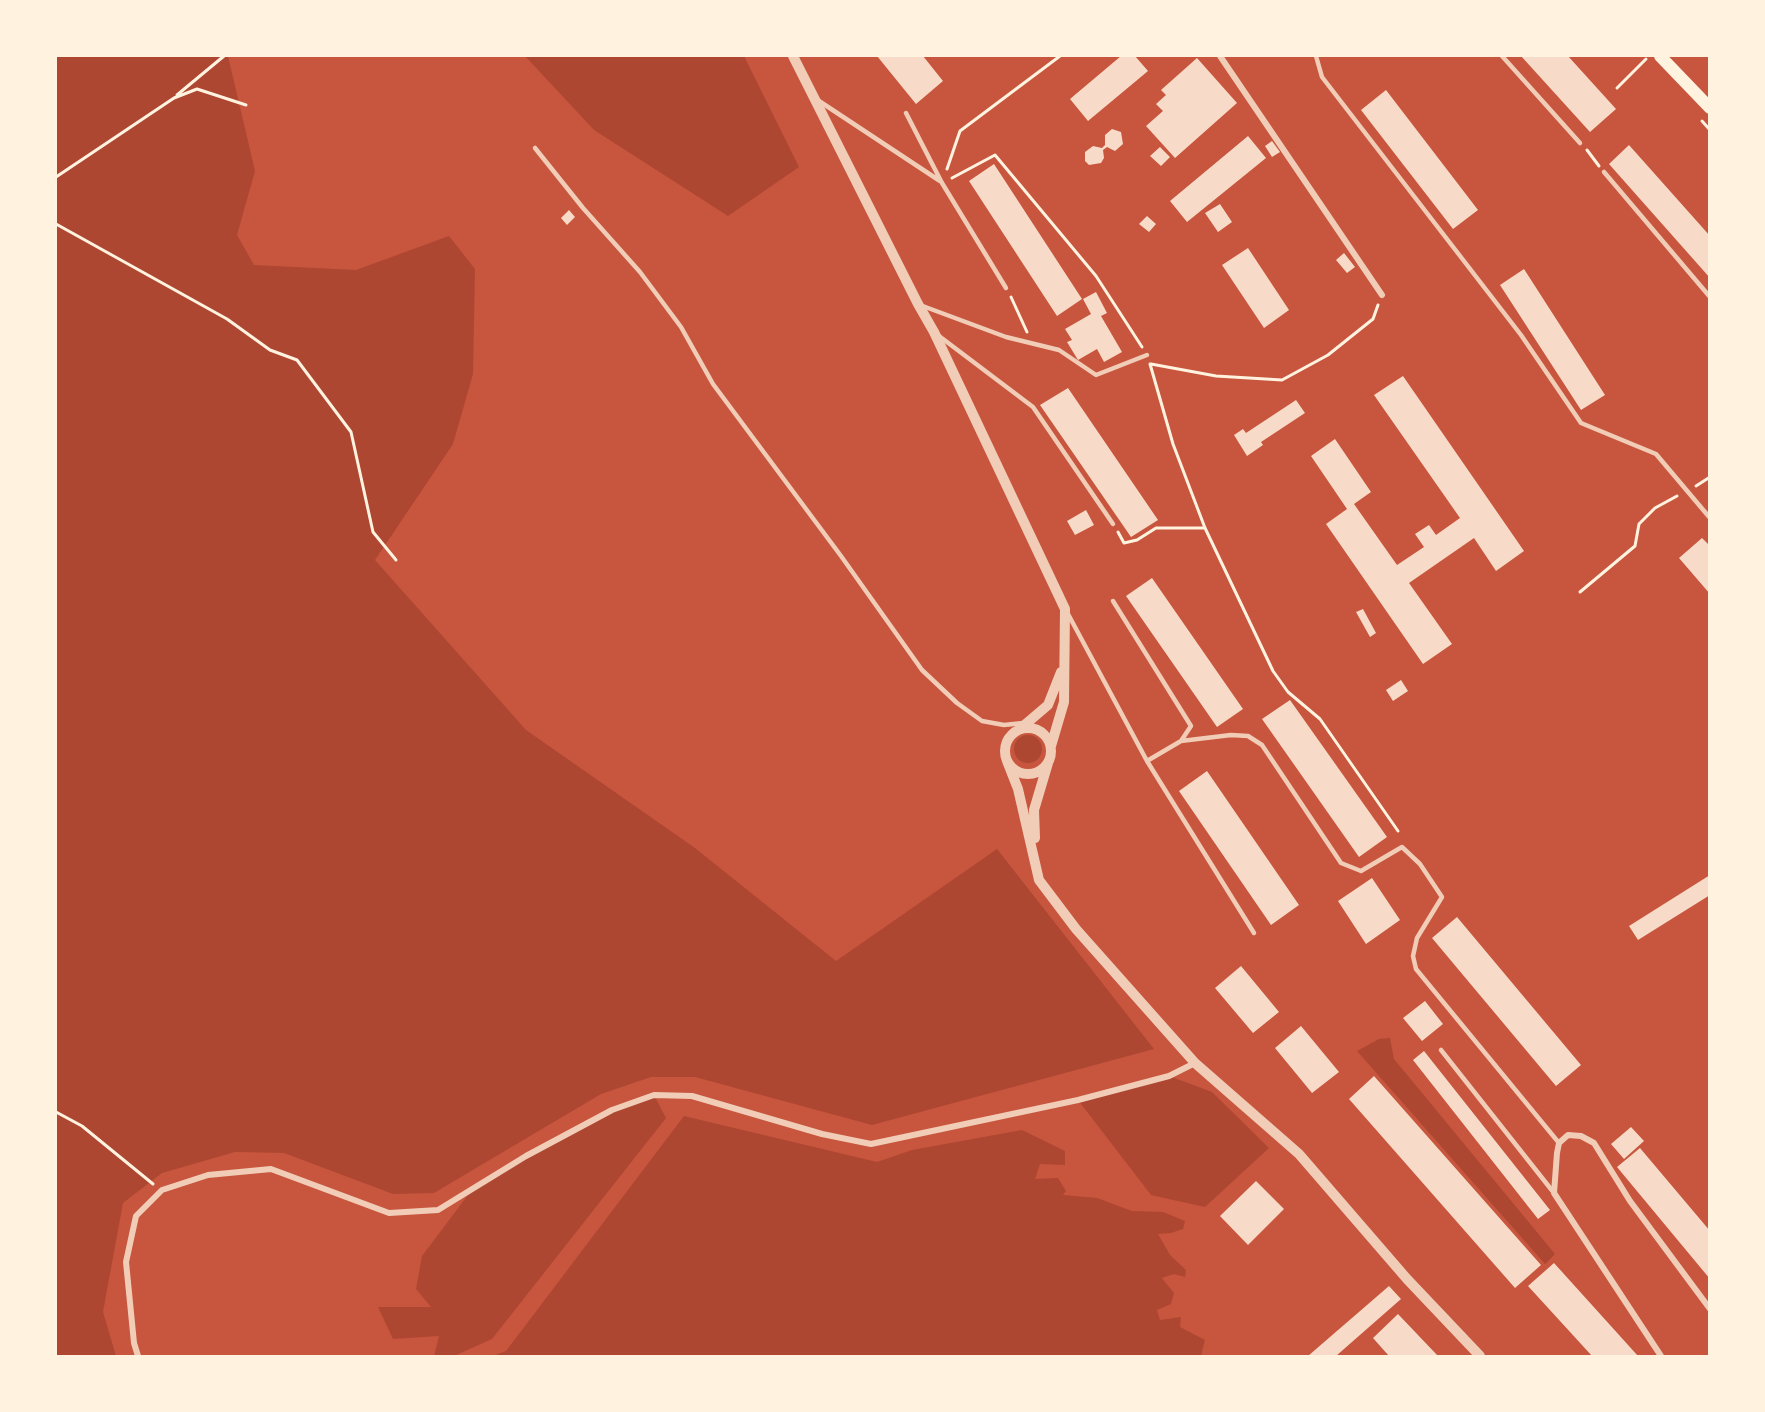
<!DOCTYPE html>
<html>
<head>
<meta charset="utf-8">
<style>
	body { margin:0 }
	#map { position:relative; width:1765px; height:1412px; overflow:hidden; background:#c8553d; font-family:"Alegreya Sans",sans-serif }
	canvas { display:block }
	.frame { position:absolute; inset:0; border:57px solid #fff3e0; pointer-events:none }
</style>
</head>
<body>
<div id="map">
<canvas width="1765" height="1412"></canvas>
<div class="frame"></div>
</div>
<script>
const ctx = document.querySelector('canvas').getContext('2d');
ctx.lineJoin = 'round';
function fillPath(path, color) {
  ctx.fillStyle = color;
  ctx.fill(path, 'evenodd');
}
function poly(rows) {
  const path = new Path2D();
  for (const r of rows) {
    if (r.length === 3) {
      path.moveTo(r[0] + r[2], r[1]);
      path.arc(r[0], r[1], r[2], 0, 2 * Math.PI);
      continue;
    }
    path.moveTo(r[0], r[1]);
    for (let i = 2; i < r.length; i += 2) path.lineTo(r[i], r[i + 1]);
  }
  return path;
}
function strokePath(path, color, width, dash) {
  ctx.strokeStyle = color;
  ctx.lineWidth = width;
  ctx.lineCap = dash ? 'butt' : 'round';
  ctx.setLineDash(dash || []);
  ctx.stroke(path);
}
fillPath(poly([
	[56,56,228,56,255,171,237,235,254,265,356,270,449,236,475,269,473,374,453,444,375,560,526,730,695,848,836,961,997,849,1154,1049,872,1125,695,1077,651,1077,601,1094,434,1193,393,1194,284,1153,235,1152,162,1173,123,1203,103,1312,116,1356,56,1356],
	[525,56,744,56,799,167,728,216,594,130],
	[1028,749,14],
	[1390,1038,1394,1059,1555,1254,1545,1264,1357,1051,1379,1039],
	[1169,1076,1212,1092,1269,1148,1205,1207,1151,1195,1078,1100],
	[654,1095,666,1118,492,1339,454,1356,434,1356,439,1336,393,1339,378,1307,431,1307,416,1289,422,1256,474,1187,612,1110],
	[684,1116,877,1162,912,1150,1022,1130,1065,1151,1065,1165,1040,1164,1035,1179,1058,1178,1066,1191,1063,1195,1097,1198,1132,1211,1163,1212,1185,1221,1183,1229,1171,1233,1158,1234,1170,1255,1186,1270,1185,1277,1174,1274,1162,1278,1174,1293,1171,1304,1157,1310,1160,1320,1181,1317,1180,1327,1205,1340,1201,1356,493,1356,506,1351]
]), '#ae4732');
fillPath(poly([
	[877,56,923,56,943,81,916,104],
	[1121,56,1135,56,1148,71,1088,121,1070,99],
	[1521,56,1568,56,1616,109,1590,132],
	[1197,58,1237,103,1175,158,1146,126,1163,111,1156,104,1166,95,1161,90],
	[1386,90,1478,210,1453,229,1361,110],
	[1112,129,1121,132,1123,144,1115,151,1107,147,1103,150,1104,158,1101,163,1089,165,1085,161,1085,152,1093,146,1102,148,1105,145,1105,135],
	[1248,136,1266,158,1187,222,1170,201],
	[1272,141,1280,152,1272,157,1265,146],
	[1629,145,1710,236,1710,278,1609,164],
	[1160,147,1170,157,1161,166,1150,156],
	[994,164,1082,299,1057,316,969,181],
	[1220,204,1232,222,1218,232,1205,213],
	[569,210,575,217,567,225,561,218],
	[1147,216,1156,224,1149,232,1139,224],
	[1248,248,1289,310,1264,328,1222,265],
	[1344,253,1355,267,1347,273,1336,260],
	[1524,269,1605,395,1581,410,1500,285],
	[1096,292,1107,313,1101,316,1122,352,1104,362,1097,349,1078,360,1067,342,1072,340,1065,329,1091,314,1083,299],
	[1403,376,1524,551,1496,571,1474,538,1409,583,1452,644,1423,664,1326,524,1347,509,1311,456,1335,439,1371,492,1354,504,1397,565,1424,547,1415,534,1429,525,1436,535,1460,518,1374,395],
	[1068,388,1158,520,1131,537,1040,405],
	[1296,400,1305,413,1261,442,1263,445,1247,456,1234,435,1243,429,1246,433],
	[1086,510,1094,525,1075,535,1067,521],
	[1702,538,1710,546,1710,594,1679,558],
	[1152,578,1243,709,1217,727,1126,596],
	[1363,609,1376,633,1370,637,1356,612],
	[1401,680,1408,691,1393,701,1386,690],
	[1290,700,1387,837,1359,857,1262,719],
	[1207,771,1299,905,1271,925,1179,791],
	[1710,875,1710,895,1638,940,1629,926],
	[1372,878,1400,920,1366,944,1338,901],
	[1457,917,1581,1065,1556,1086,1432,938],
	[1241,966,1279,1012,1253,1033,1215,988],
	[1425,1001,1443,1024,1422,1041,1403,1018],
	[1301,1026,1339,1072,1312,1093,1275,1048],
	[1424,1051,1550,1210,1538,1219,1413,1060],
	[1374,1076,1541,1265,1515,1288,1349,1099],
	[1631,1127,1644,1141,1624,1159,1611,1144],
	[1640,1148,1710,1231,1710,1279,1617,1167],
	[1256,1181,1284,1209,1248,1245,1220,1216],
	[1554,1263,1638,1356,1592,1356,1528,1286],
	[1389,1286,1401,1299,1336,1356,1308,1356],
	[1398,1314,1438,1356,1389,1356,1373,1338]
]), '#f7dbc8');
strokePath(poly([
	[1617,88,1646,59],
	[177,95,224,56],
	[1702,121,1710,130],
	[1587,150,1599,166],
	[947,169,960,131,1060,56],
	[56,177,174,98,197,89,246,105],
	[952,178,995,155,1096,276,1142,347],
	[56,224,227,319,270,350,297,360,351,432,373,532,396,560],
	[1011,297,1027,332],
	[1150,364,1173,444,1205,528,1273,671,1288,692,1320,719,1398,831],
	[1151,364,1216,376,1282,380,1328,355,1373,319,1378,305],
	[1696,486,1710,477],
	[1118,532,1124,543,1137,540,1156,528,1205,528],
	[1580,592,1635,546,1639,524,1655,508,1677,496],
	[56,1112,82,1126,153,1184]
]), '#fff3e0', 3);
strokePath(poly([
	[1316,56,1322,77,1521,335,1581,423,1656,454,1710,518],
	[1502,56,1580,143],
	[819,101,940,181],
	[906,113,942,183,1006,288],
	[535,148,583,208,640,272,681,327,713,384,841,556,922,670,957,703,982,721,1004,725,1023,723],
	[1604,172,1710,297],
	[920,305,1006,337,1059,350,1096,375,1147,355],
	[939,336,1033,407,1113,524],
	[1113,601,1191,726,1181,741,1147,761],
	[1068,614,1147,761,1254,933],
	[1181,741,1231,735,1248,736,1262,745,1341,863,1361,871,1402,847,1420,864,1442,897,1417,938,1413,956,1416,969,1559,1143],
	[1441,1050,1554,1193]
]), '#f1ccb7', 4.5);
strokePath(poly([
	[1220,56,1382,295],
	[138,1356,134,1343,126,1262,136,1216,162,1190,208,1175,271,1169,389,1213,438,1210,526,1156,612,1110,654,1095,692,1096,822,1134,871,1144,1078,1100,1169,1076,1195,1063],
	[1661,1356,1554,1193,1557,1153,1559,1143,1568,1135,1581,1136,1594,1143,1630,1201,1710,1309]
]), '#f1ccb7', 6);
strokePath(poly([
	[793,56,918,304,934,332,1065,609,1064,702,1051,746],
	[1021,728,1048,705,1061,672],
	[1028,751,23],
	[1007,761,1018,789,1039,880,1076,929,1195,1063,1299,1154,1407,1279,1480,1356],
	[1035,838,1034,810,1048,763]
]), '#f1ccb7', 10);
strokePath(poly([
	[1660,56,1710,108]
]), '#fff3e0', 12);
</script>
</body>
</html>
